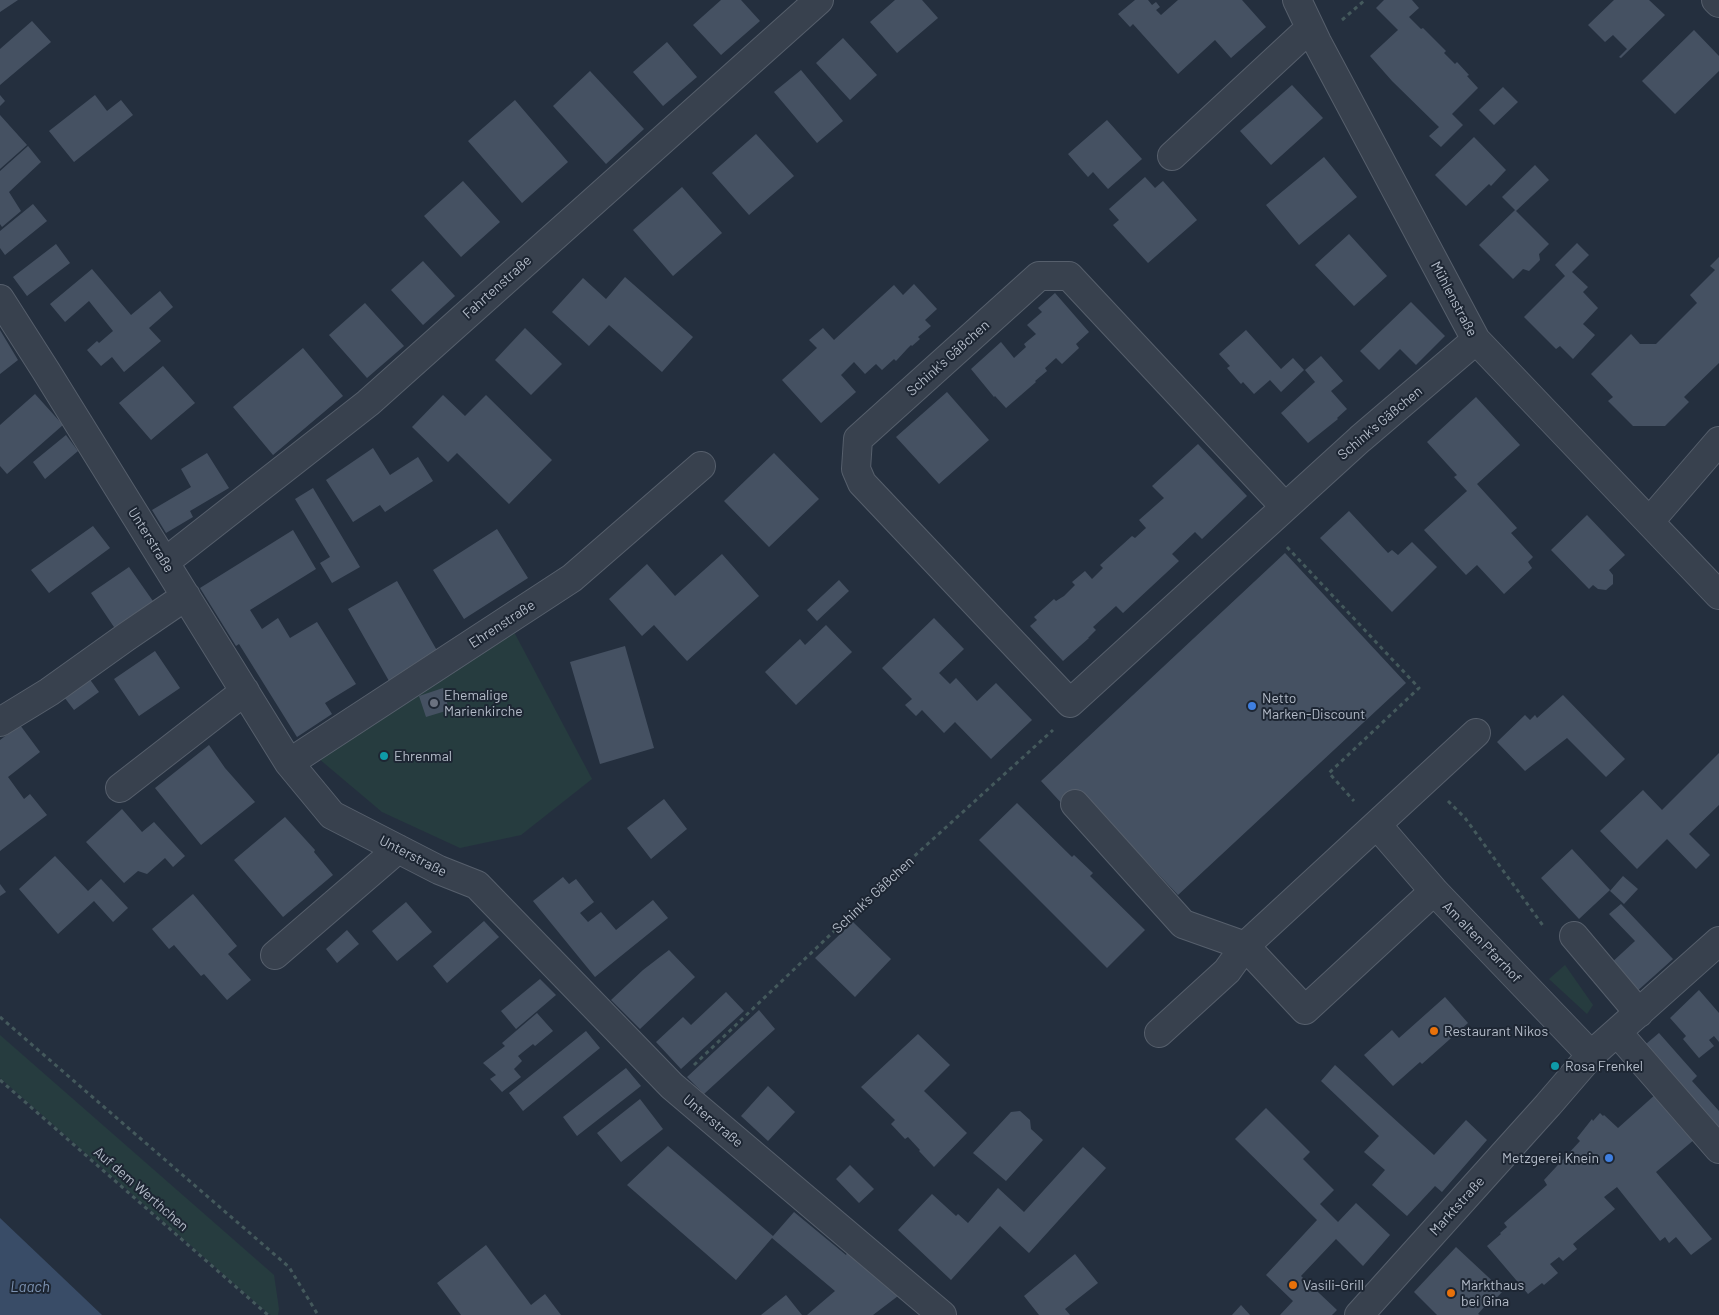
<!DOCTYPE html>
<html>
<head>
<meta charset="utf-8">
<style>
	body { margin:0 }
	canvas { display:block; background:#242f3e }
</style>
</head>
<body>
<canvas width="1719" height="1315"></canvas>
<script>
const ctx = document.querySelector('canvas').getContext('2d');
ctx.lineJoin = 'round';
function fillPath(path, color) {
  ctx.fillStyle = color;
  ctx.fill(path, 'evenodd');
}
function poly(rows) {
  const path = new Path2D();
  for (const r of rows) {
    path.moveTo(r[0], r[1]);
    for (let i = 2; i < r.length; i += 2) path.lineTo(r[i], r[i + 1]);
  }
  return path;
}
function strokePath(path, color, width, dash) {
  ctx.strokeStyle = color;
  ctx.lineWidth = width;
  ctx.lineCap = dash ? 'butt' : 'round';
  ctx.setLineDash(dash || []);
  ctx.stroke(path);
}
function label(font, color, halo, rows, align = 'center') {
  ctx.font = font + ' Barlow,sans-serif';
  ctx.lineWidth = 4;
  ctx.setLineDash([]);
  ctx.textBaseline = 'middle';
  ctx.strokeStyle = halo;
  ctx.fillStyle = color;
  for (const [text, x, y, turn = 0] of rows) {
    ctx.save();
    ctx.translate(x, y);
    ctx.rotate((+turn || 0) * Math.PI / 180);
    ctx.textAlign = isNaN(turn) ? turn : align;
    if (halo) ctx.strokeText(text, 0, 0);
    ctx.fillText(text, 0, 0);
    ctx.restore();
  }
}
fillPath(poly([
	[514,632,592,779,521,835,460,848,382,812,318,758],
	[1565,965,1593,1005,1587,1014,1549,979],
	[0,1035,274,1275,279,1309,278,1315,271,1315,263,1309,0,1078]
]), '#263c3f');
fillPath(poly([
	[0,1218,102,1315,0,1315]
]), '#394c67');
fillPath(poly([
	[0,0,18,0,0,12],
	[721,0,741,0,760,21,721,55,693,25],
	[895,0,922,0,938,18,897,53,870,22],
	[1135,0,1148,0,1152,5,1156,2,1160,7,1156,10,1161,15,1178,0,1242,0,1266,27,1231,58,1215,40,1178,74,1133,24,1130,27,1118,14],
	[1384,0,1412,0,1419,8,1409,17,1421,29,1423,28,1446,51,1444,53,1455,64,1457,62,1469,75,1467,76,1478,88,1452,114,1463,125,1441,147,1429,136,1439,127,1392,81,1370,56,1398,30,1376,8],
	[1614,0,1649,0,1665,15,1621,58,1619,57,1627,49,1613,35,1605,42,1588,25],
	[32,21,51,42,0,85,0,49],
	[1694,30,1719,56,1719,71,1675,114,1642,81],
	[843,38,877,75,850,100,816,63],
	[667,42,697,77,663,106,633,72],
	[801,70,843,121,817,143,774,92],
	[590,71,644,129,606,164,553,106],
	[1292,85,1323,118,1271,165,1240,131],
	[1503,87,1518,102,1494,125,1479,110],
	[0,95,5,101,0,106],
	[95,95,107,111,121,100,133,115,74,162,49,131],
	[515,100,568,162,522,203,468,141],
	[0,115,27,145,0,169],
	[1107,120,1142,159,1108,189,1093,172,1088,177,1068,154],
	[756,134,794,176,749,215,712,173],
	[1474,137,1506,170,1491,186,1489,184,1466,206,1435,175],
	[28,146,41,162,9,192,21,211,2,227,0,224,0,171],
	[1324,157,1357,197,1299,245,1266,205],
	[1535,165,1549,180,1516,211,1549,244,1539,254,1540,260,1529,271,1523,269,1513,279,1479,245,1515,210,1502,197],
	[1145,177,1155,188,1163,181,1197,220,1148,263,1113,225,1119,220,1109,209],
	[463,181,500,222,461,257,424,216],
	[682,187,722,233,673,276,633,230],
	[33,204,47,221,5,255,0,248,0,231],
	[1349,234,1387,276,1354,306,1315,265],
	[1577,243,1589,255,1572,272,1588,287,1583,292,1598,308,1583,324,1595,335,1573,359,1560,346,1556,349,1524,317,1565,276,1555,265],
	[56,244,70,263,27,296,13,277],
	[1719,257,1719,363,1684,397,1689,402,1665,426,1633,426,1608,401,1613,397,1591,374,1631,334,1640,344,1656,344,1697,303,1690,295,1715,270,1710,266],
	[423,261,455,296,423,325,391,290],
	[92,269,131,315,160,291,173,307,149,328,161,341,124,372,112,357,101,366,87,350,97,341,99,343,113,331,89,301,65,322,50,304],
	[625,277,693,337,662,372,609,325,589,346,552,312,583,278,606,299],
	[914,284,937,309,925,320,931,326,918,337,920,339,912,346,911,345,907,349,896,361,894,359,882,370,876,364,865,374,854,362,841,375,856,392,821,423,782,380,817,348,809,340,823,328,834,340,894,285,903,295],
	[1055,293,1089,332,1076,344,1079,348,1062,364,1056,358,1045,368,1047,371,1035,381,1036,382,1006,408,995,396,994,397,971,369,1001,342,1014,358,1026,347,1024,344,1036,334,1027,325,1042,312,1038,308],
	[1411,302,1445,336,1416,365,1400,349,1379,370,1360,351],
	[365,303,404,346,367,378,329,335],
	[525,328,562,364,531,395,495,360],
	[0,330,18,360,0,374],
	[1246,330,1281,369,1293,358,1304,370,1281,392,1270,380,1254,394,1243,382,1241,384,1227,368,1230,366,1219,354],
	[303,348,343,396,273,455,233,407],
	[1321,356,1343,381,1331,391,1347,409,1337,418,1338,419,1308,443,1281,413,1315,382,1305,370],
	[163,366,195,403,151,440,119,403],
	[947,392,989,440,939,484,896,437],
	[35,394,63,425,7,474,0,466,0,425],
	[443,395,465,416,486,395,552,460,509,504,457,453,448,462,412,427],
	[1476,397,1520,445,1477,484,1517,528,1511,533,1533,557,1528,562,1532,568,1504,594,1477,565,1466,575,1424,530,1467,491,1454,477,1457,475,1427,442],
	[66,435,78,451,45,479,33,462],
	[1198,444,1247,496,1202,539,1195,532,1172,554,1179,561,1123,613,1116,606,1093,627,1096,630,1088,638,1089,638,1063,661,1030,626,1037,620,1034,617,1054,599,1056,601,1064,596,1075,585,1072,582,1085,571,1092,579,1103,568,1100,565,1132,536,1135,538,1146,528,1139,520,1164,498,1152,486],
	[373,448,390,475,418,457,433,481,385,512,380,505,353,522,326,480],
	[207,453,229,488,190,511,193,517,166,533,152,510,191,487,181,469],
	[774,453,819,499,769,547,724,501],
	[313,488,360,567,332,583,320,563,330,557,295,499],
	[1349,511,1388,553,1392,550,1398,555,1412,542,1437,567,1392,612,1320,538],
	[1587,515,1625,555,1609,570,1613,575,1613,584,1606,590,1598,589,1593,585,1589,589,1551,550],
	[93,526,110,548,49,593,31,570],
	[497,529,528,578,464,619,433,570],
	[293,530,316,569,250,610,262,629,278,618,290,638,317,622,356,684,325,703,332,714,297,737,239,644,236,646,200,588],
	[1285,553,1406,683,1178,895,1081,792,1065,807,1041,781],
	[722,554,759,596,687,661,654,625,642,636,609,599,647,564,675,596],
	[129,567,155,604,116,630,91,593],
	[839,580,849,591,817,621,807,610],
	[397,581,439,654,389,681,348,609],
	[934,618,964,649,939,673,950,684,956,678,977,701,996,683,1032,720,991,759,955,722,944,733,922,710,916,716,905,705,912,699,882,668],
	[826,625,852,652,796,705,765,672,800,639,805,645],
	[625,646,654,748,600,764,570,662],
	[155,651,180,688,139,716,114,679],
	[86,674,99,692,74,710,61,693],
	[443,688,449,710,426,717,419,696],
	[1563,695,1625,759,1606,777,1567,738,1525,771,1497,742,1525,715,1530,720,1535,715,1537,718],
	[20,725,40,752,8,777,24,799,30,794,47,815,0,851,0,740],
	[209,745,225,768,255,802,201,845,155,788],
	[1719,753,1719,805,1689,834,1710,855,1696,869,1667,839,1637,869,1600,831,1643,790,1662,810],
	[664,799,687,829,651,859,627,828],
	[1017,803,1072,857,1074,855,1093,873,1090,876,1145,930,1107,968,979,840],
	[122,809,142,832,154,822,185,856,173,867,165,858,147,874,138,871,124,883,86,842],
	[285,817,315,850,314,852,333,875,283,917,234,860],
	[1572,849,1610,890,1579,919,1541,878],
	[55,856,88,891,101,879,128,908,113,922,94,901,58,934,19,889],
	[1623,876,1638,889,1624,904,1610,891],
	[563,877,569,884,576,879,594,902,580,913,588,922,601,912,616,930,653,900,668,918,595,977,533,901],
	[0,884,6,892,0,896],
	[193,894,237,946,228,954,251,980,227,1000,204,974,201,976,174,945,169,949,152,929],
	[406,902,432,932,397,961,372,931],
	[1621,904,1673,959,1635,993,1609,965,1635,941,1609,914],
	[484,921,499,937,447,983,433,966],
	[853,922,891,959,855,997,815,958],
	[347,930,359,944,337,963,326,949],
	[669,950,695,977,640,1029,611,1000,643,970],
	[540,979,556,995,516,1029,501,1011],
	[1699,990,1719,1013,1719,1042,1714,1036,1709,1040,1714,1046,1699,1058,1683,1039,1686,1036,1670,1018],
	[726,992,744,1011,681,1069,656,1042,683,1017,691,1025],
	[1445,997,1468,1023,1422,1064,1420,1062,1393,1086,1364,1055,1392,1030,1399,1038],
	[759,1010,775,1029,704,1094,687,1077],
	[537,1013,553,1031,535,1046,533,1044,518,1056,522,1061,514,1069,521,1077,502,1092,490,1079,496,1075,483,1063,505,1046,502,1043],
	[586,1031,600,1048,523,1111,509,1093],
	[1659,1033,1697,1076,1692,1081,1719,1111,1719,1135,1640,1049],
	[918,1034,950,1065,924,1091,967,1133,934,1167,919,1151,920,1150,908,1137,905,1139,891,1124,895,1120,861,1087],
	[1335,1065,1434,1155,1466,1120,1487,1140,1442,1192,1435,1186,1407,1216,1372,1185,1385,1170,1364,1152,1379,1136,1321,1081],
	[626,1068,641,1086,577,1136,563,1117],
	[768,1086,795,1112,768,1141,741,1116],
	[1656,1094,1695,1139,1656,1172,1712,1239,1691,1255,1676,1237,1669,1243,1665,1237,1660,1241,1617,1187,1604,1197,1615,1209,1573,1244,1577,1249,1563,1261,1559,1257,1550,1264,1558,1273,1544,1285,1542,1283,1528,1294,1487,1246,1501,1234,1500,1233,1507,1227,1504,1223,1547,1185,1544,1180,1580,1141,1577,1138,1592,1119,1593,1121,1600,1113,1603,1116,1604,1115,1618,1128],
	[640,1099,663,1129,621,1162,597,1133],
	[1266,1108,1310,1152,1303,1159,1334,1190,1320,1204,1338,1222,1356,1203,1390,1235,1363,1266,1336,1239,1301,1276,1337,1310,1332,1315,1280,1315,1293,1301,1266,1275,1317,1220,1235,1139],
	[1020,1111,1030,1120,1031,1129,1043,1140,1006,1181,973,1153,1011,1112],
	[668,1146,773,1236,794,1212,846,1255,847,1253,898,1296,873,1315,807,1315,835,1291,772,1238,736,1280,627,1185],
	[1083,1147,1106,1168,1029,1253,1000,1226,951,1280,898,1230,932,1194,956,1216,958,1214,968,1223,998,1188,1024,1212],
	[850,1165,874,1189,859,1203,836,1179],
	[486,1245,531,1305,545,1294,561,1315,461,1315,437,1283],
	[1456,1247,1501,1289,1502,1292,1488,1307,1484,1307,1478,1314,1480,1315,1437,1315,1414,1292],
	[1075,1254,1098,1283,1065,1309,1070,1315,1039,1315,1024,1296],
	[786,1295,802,1315,761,1315],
	[1241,1305,1250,1315,1232,1315]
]), '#455162');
const minor = poly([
	[1297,0,1317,42,1476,340,1719,595],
	[1716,0,1719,3],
	[1172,156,1310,28],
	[0,299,46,371,289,763,332,815,439,870,477,885,672,1086,942,1315],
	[1285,507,1069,276,1039,276,858,439,856,469,862,483,1070,703,1360,439,1476,340],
	[1650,521,1719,441],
	[165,562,368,403,819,0],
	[0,722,49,692,126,637,186,596],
	[289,763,572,578,701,466],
	[120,788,245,691],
	[1075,804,1183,924,1245,946,1227,971,1159,1033],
	[1377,825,1434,891,1591,1055],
	[1434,891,1305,1010,1245,946,1476,733],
	[1574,936,1639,1013],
	[275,955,398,849],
	[1617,1032,1719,1149],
	[1359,1315,1548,1105,1591,1055,1719,941]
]);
strokePath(minor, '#565f6c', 30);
strokePath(poly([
	[1342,20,1365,0],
	[1287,547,1419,688,1329,773,1354,801],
	[1448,801,1465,818,1544,927],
	[0,1017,289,1267,318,1315],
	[694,1065,877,890,1053,730],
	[0,1080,268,1315]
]), '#44595c', 3, [4, 4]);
strokePath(minor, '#38414e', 28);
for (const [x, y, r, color] of [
	[434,703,5,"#6b7280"],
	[1252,706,5,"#3f7fe0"],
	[384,756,5,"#0f9aa8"],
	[1434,1031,5,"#e8710a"],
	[1555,1066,5,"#0f9aa8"],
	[1609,1158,5,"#3f7fe0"],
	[1293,1285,5,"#e8710a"],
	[1451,1293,5,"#e8710a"]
]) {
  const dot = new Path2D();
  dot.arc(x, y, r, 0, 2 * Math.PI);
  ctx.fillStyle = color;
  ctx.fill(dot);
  strokePath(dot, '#1d2633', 2);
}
label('14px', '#b4bcc9', '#1d2633', [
	["Fahrtenstraße",497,287,-42],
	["Mühlenstraße",1454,299,62],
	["Schink's Gäßchen",948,358,-42],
	["Schink's Gäßchen",1380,423,-40],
	["Unterstraße",151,540,58],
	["Ehrenstraße",502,624,-33],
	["Unterstraße",413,856,27],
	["Schink's Gäßchen",873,895,-43],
	["Am alten Pfarrhof",1482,942,46],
	["Unterstraße",713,1121,40],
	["Auf dem Werthchen",141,1189,41],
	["Marktstraße",1457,1206,-48]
]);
label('14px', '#b4bcc9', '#1d2633', [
	["Ehemalige",444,695],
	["Marienkirche",444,711],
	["Netto",1262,698],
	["Marken-Discount",1262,714],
	["Ehrenmal",394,756],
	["Restaurant Nikos",1444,1031],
	["Rosa Frenkel",1565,1066],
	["Metzgerei Knein",1599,1158,"right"],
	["Vasili-Grill",1303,1285],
	["Markthaus",1461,1285],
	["bei Gina",1461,1301]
], 'left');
label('italic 15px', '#7c92b1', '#1d2633', [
	["Laach",30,1287]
]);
</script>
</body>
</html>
